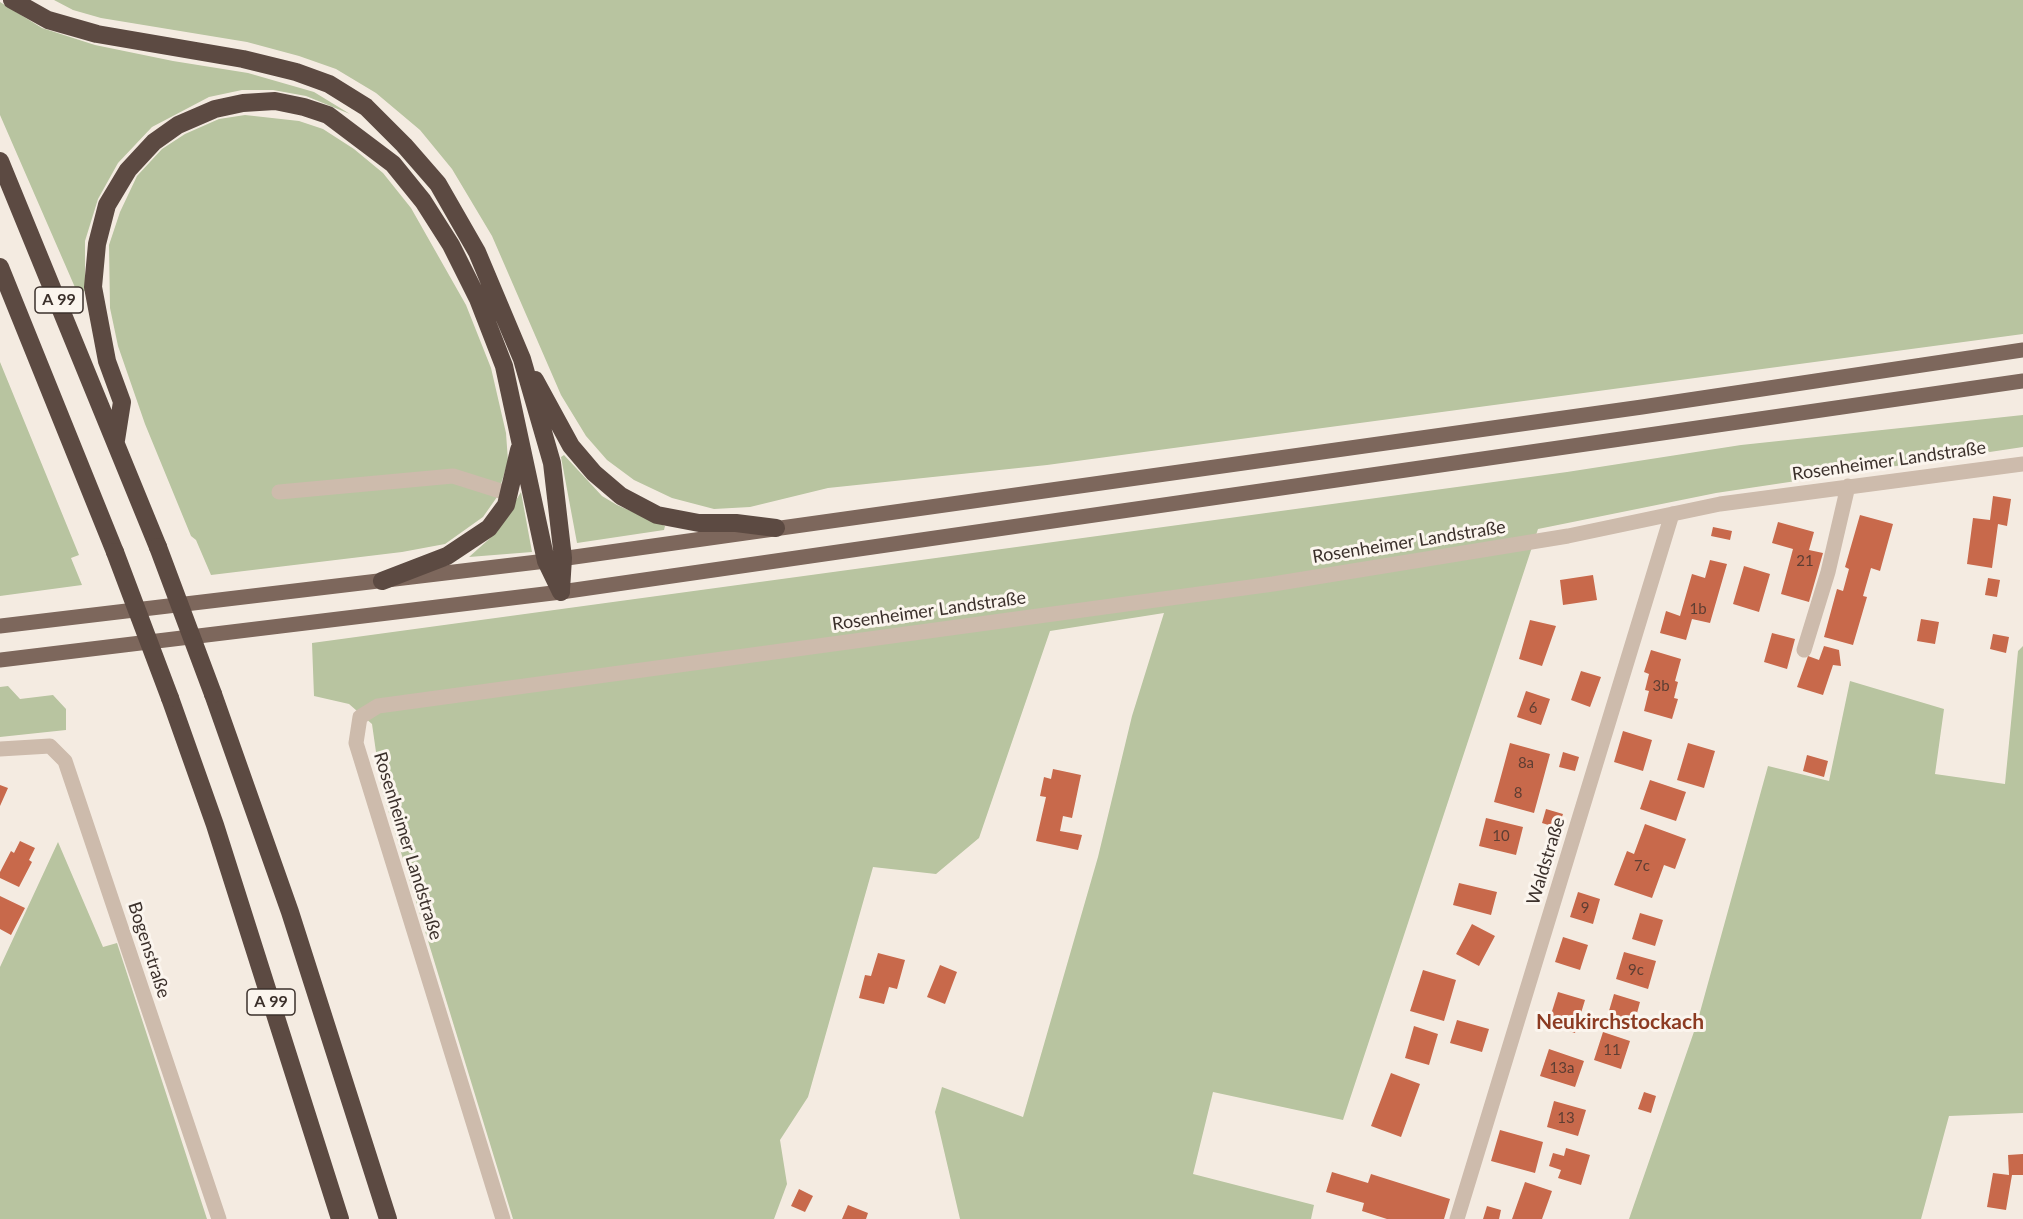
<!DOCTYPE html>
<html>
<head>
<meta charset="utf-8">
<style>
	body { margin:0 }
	canvas { display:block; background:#f4ebe1 }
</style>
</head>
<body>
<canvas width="2023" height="1219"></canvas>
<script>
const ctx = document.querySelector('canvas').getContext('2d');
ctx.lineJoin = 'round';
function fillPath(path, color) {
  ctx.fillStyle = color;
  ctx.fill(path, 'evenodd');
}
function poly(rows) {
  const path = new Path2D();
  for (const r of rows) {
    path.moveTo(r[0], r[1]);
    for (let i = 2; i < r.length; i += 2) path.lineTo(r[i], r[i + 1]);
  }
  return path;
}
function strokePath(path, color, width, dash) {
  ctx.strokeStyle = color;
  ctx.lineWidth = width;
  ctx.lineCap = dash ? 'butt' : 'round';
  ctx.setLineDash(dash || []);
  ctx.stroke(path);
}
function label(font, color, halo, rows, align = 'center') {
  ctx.font = font + ' Lato,sans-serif';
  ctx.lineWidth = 6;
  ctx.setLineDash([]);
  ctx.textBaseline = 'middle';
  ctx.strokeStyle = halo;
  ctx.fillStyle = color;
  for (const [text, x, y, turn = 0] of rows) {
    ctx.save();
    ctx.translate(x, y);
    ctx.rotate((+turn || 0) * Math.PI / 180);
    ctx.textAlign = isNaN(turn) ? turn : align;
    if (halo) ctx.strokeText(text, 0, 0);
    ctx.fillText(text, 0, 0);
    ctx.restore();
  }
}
fillPath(poly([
	[54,0,2023,0,2023,334,1047,465,828,488,750,507,714,509,672,498,634,480,607,460,586,436,561,395,492,236,452,169,420,130,376,93,336,69,299,56,247,42,101,18,73,10],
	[0,2,42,28,95,45,173,61,248,73,314,92,350,114,306,96,273,90,242,90,209,97,152,127,118,163,98,199,85,241,85,291,77,292,0,115],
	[245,115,299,121,323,129,354,149,383,173,411,208,466,305,491,368,506,433,508,461,497,497,483,517,445,544,402,552,211,575,196,540,191,536,145,424,118,346,110,308,109,245,120,212,137,176,162,149,185,134,219,119],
	[0,362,79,555,71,558,82,585,0,596],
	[2023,415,2023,447,1716,493,1538,529,1343,1120,1213,1092,1193,1174,1314,1205,1311,1219,960,1219,935,1112,942,1087,1023,1117,1098,857,1132,716,1164,613,1050,631,979,838,936,874,873,867,808,1097,780,1140,787,1184,774,1219,513,1219,381,787,372,724,349,704,314,696,312,643,1567,472,1741,445],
	[564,455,602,496,617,505,665,526,664,530,577,543,561,457],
	[521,492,532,552,469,557,497,532],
	[2023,646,2023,1113,1949,1116,1921,1219,1629,1219,1697,1023,1768,766,1829,781,1850,681,1944,709,1935,774,2005,784,2018,651],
	[8,686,20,699,53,695,66,709,66,730,0,737,0,687],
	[58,842,103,947,117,943,207,1219,0,1219,0,967]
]), '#b8c4a0');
fillPath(poly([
	[1993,496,2011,499,2007,526,1998,524,1992,568,1967,564,1973,518,1990,520],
	[1860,515,1893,524,1880,571,1871,568,1863,596,1867,597,1853,645,1824,637,1837,589,1843,591,1849,569,1845,567],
	[1778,522,1814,532,1809,550,1823,553,1809,602,1781,594,1793,549,1772,543],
	[1713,527,1732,531,1730,540,1711,536],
	[1710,560,1727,564,1710,623,1692,619,1686,640,1660,633,1666,611,1680,616,1692,574,1705,578],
	[1744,566,1770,574,1759,612,1733,604],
	[1593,575,1597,600,1563,605,1560,580],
	[1988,578,2000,580,1997,597,1985,595],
	[1921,619,1939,622,1935,644,1917,641],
	[1530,620,1556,626,1542,666,1519,659],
	[1772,633,1795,639,1787,669,1764,662],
	[1993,634,2009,637,2006,653,1990,649],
	[1824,646,1839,650,1841,666,1833,665,1823,695,1797,687,1808,656,1819,660],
	[1651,650,1681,659,1675,681,1678,682,1674,698,1678,699,1672,719,1644,711,1649,691,1645,690,1649,674,1644,672],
	[1581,671,1601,677,1590,707,1571,700],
	[1526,691,1550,699,1541,725,1517,717],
	[1623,731,1652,740,1643,771,1614,762],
	[1510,743,1550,754,1534,813,1494,802],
	[1688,743,1715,751,1704,788,1677,780],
	[1563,752,1579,757,1575,771,1559,767],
	[1807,755,1828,761,1824,777,1803,771],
	[1053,769,1081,775,1072,818,1063,816,1060,831,1082,835,1078,850,1036,841,1046,797,1040,796,1044,777,1051,779],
	[1650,780,1686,792,1676,821,1640,809],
	[0,785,8,788,0,806],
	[1546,809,1563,814,1558,828,1542,823],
	[1486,818,1523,827,1516,855,1479,846],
	[1645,824,1686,839,1675,869,1664,865,1652,898,1614,885,1627,851,1634,854],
	[20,841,35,848,29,860,32,862,19,887,0,878,0,872,11,851,14,853],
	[1459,883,1497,892,1491,915,1453,905],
	[1578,892,1600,899,1593,924,1570,917],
	[0,896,25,908,11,935,0,929],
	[1640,913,1663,920,1655,946,1632,939],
	[1472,924,1495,936,1479,966,1456,954],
	[1563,937,1588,945,1580,970,1555,962],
	[1624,952,1656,961,1648,989,1616,979],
	[878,953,905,960,897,989,889,987,884,1004,859,998,865,975,871,976],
	[940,965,957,972,945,1004,927,997],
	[1423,970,1456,980,1444,1021,1410,1011],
	[1558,992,1585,1000,1575,1033,1548,1024],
	[1614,994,1640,1002,1633,1028,1606,1021],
	[1457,1020,1489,1029,1482,1052,1450,1043],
	[1414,1026,1438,1034,1429,1065,1405,1058],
	[1603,1032,1630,1041,1621,1069,1594,1060],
	[1549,1049,1584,1061,1575,1087,1540,1076],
	[1391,1073,1420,1084,1401,1137,1371,1126],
	[1644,1092,1656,1096,1651,1113,1638,1109],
	[1554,1101,1586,1110,1578,1136,1547,1127],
	[1500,1130,1543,1142,1535,1173,1491,1161],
	[1566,1148,1590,1155,1581,1185,1558,1178,1561,1170,1549,1166,1553,1153,1564,1156],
	[2023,1154,2023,1175,2012,1175,2006,1210,1987,1207,1993,1173,2009,1175,2008,1155],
	[1332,1172,1368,1183,1371,1174,1450,1199,1444,1219,1387,1219,1362,1211,1364,1203,1326,1192],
	[1525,1182,1552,1191,1542,1219,1512,1219],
	[799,1189,813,1196,805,1212,791,1206],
	[848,1205,868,1213,866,1219,842,1219],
	[1487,1206,1501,1210,1499,1219,1483,1219]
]), '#c8694b');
strokePath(poly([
	[279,492,453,476,510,494],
	[1804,650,1828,572,1848,486],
	[0,749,50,746,65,761,219,1219],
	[503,1219,356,743,360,717,378,706,1273,584,1568,536,1720,504,2023,464],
	[1457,1219,1672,514]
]), '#cdbbac', 15);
strokePath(poly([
	[0,626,546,561,1642,407,2023,350],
	[0,660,561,592,2023,381]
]), '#7d675c', 15);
strokePath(poly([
	[12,0,48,20,97,34,243,59,296,72,329,84,366,107,404,145,438,184,477,252,522,359,552,463,563,558,561,590],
	[0,161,158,547],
	[0,267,115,552],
	[535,380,571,446,594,473,621,496,657,515,699,523,736,523,776,528],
	[116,440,122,402,107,361,93,287,97,244,107,205,128,170,154,142,178,125,215,109,243,103,275,101,304,107,328,115,393,164,423,201,451,245,478,299,504,366,546,561,561,592],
	[382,581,447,556,489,528,506,505,519,450],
	[213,694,290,912,388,1219],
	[170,698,215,825,340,1219]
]), '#5c4a42', 18);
strokePath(poly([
	[158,547,213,694],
	[115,552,170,698]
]), '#5c4a42', 18);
label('15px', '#5e3e33', null, [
	["21",1805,561],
	["1b",1698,609],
	["3b",1661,686],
	["6",1533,708],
	["8a",1526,763],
	["8",1518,793],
	["10",1501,836],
	["7c",1642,866],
	["9",1585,908],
	["9c",1636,970],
	["11",1612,1050],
	["13a",1562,1068],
	["13",1566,1118]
]);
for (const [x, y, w] of [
	[59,300,48],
	[271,1002,48]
]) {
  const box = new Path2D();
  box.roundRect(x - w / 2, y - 13, w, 26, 4.5);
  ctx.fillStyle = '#fbf5ee';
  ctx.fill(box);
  strokePath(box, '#3b302b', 1.5);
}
label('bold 16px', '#3b302b', null, [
	["A 99",59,300],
	["A 99",271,1002]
]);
label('18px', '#3b302b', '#fbf5ee', [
	["Rosenheimer Landstraße",1889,461,-8],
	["Rosenheimer Landstraße",1409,542,-9],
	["Rosenheimer Landstraße",929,611,-8],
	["Rosenheimer Landstraße",408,846,73],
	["Waldstraße",1546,861,-73],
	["Bogenstraße",149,950,72]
]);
label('bold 21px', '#8c3b22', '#fbf5ee', [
	["Neukirchstockach",1620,1022]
]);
</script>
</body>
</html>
